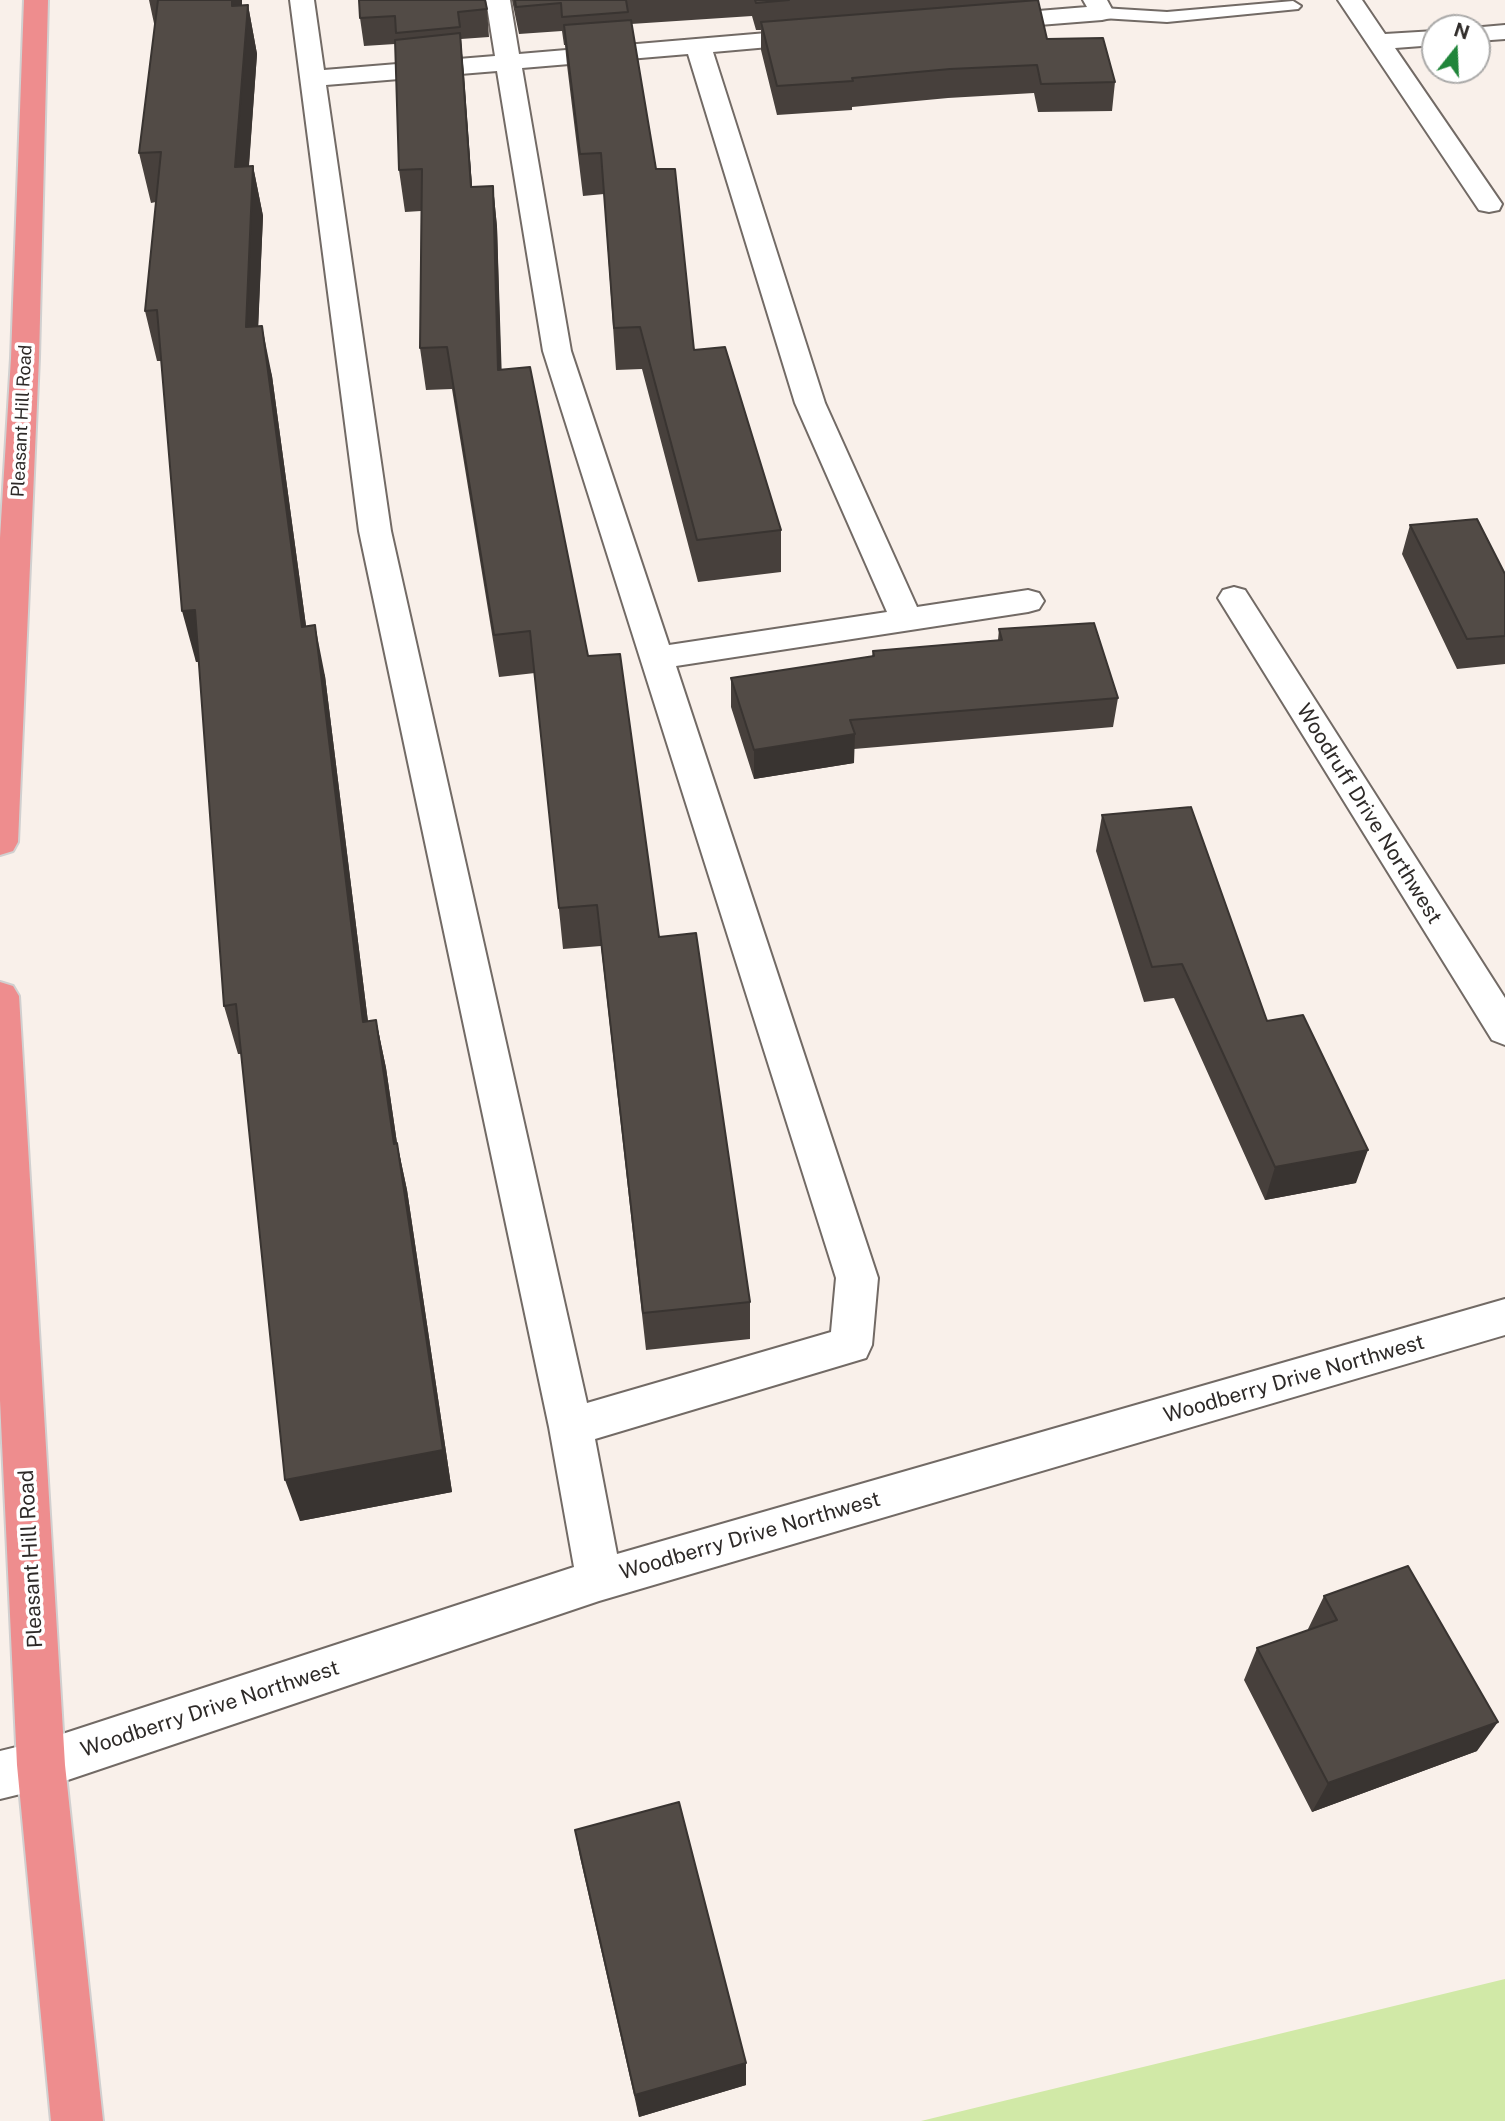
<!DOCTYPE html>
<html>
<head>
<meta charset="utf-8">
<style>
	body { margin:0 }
	#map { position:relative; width:1505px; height:2121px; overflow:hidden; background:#f9f0ea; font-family:"Public Sans",sans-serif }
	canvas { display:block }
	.north { position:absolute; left:1421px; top:14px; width:70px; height:70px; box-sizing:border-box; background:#fff; border:2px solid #abaaa9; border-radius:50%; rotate:18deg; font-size:19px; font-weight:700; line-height:28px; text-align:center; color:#2e2a28 }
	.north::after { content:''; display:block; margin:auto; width:24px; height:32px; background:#20853a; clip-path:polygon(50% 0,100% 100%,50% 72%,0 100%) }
</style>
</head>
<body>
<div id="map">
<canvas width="1505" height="2121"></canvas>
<div class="north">N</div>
</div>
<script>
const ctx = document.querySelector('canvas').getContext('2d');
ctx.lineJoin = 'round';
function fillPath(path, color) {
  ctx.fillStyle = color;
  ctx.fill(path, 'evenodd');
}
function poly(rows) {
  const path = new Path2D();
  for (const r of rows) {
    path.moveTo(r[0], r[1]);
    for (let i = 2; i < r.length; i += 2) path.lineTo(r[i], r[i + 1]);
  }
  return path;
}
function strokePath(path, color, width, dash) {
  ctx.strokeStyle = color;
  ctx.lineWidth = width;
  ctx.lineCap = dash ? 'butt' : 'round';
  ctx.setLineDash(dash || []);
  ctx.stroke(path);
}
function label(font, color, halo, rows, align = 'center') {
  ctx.font = font + ' "Public Sans",sans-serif';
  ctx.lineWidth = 7;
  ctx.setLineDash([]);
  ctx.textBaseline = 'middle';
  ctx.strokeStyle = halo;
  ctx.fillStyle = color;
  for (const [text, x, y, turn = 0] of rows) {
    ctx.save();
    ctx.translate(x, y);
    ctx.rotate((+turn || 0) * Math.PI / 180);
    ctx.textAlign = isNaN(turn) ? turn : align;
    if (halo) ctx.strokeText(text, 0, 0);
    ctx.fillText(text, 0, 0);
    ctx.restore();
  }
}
fillPath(poly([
	[1505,1979,1505,2121,921,2121]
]), '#d1e9a7');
const lane = poly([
	[1293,1,1301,6,1298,9,1167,22,1102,18,1094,13,1102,8,1167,12,1293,1]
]);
const street = poly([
	[290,0,314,0,324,70,495,56,486,0,510,0,519,54,814,29,823,31,826,36,823,41,814,43,713,52,825,403,917,607,1028,590,1039,593,1044,601,1039,609,1028,612,676,666,878,1278,872,1345,866,1358,595,1439,617,1554,1505,1299,1505,1335,599,1601,41,1789,0,1799,0,1751,41,1741,574,1567,549,1427,359,531,290,0],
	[688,54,795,403,887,612,669,645,571,351,522,68,688,54],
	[497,71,543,351,836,1278,831,1332,587,1403,391,531,326,85,497,71],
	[1083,0,1107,0,1114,13,1111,18,1102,20,989,29,980,27,977,22,980,17,989,15,1087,7,1083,0],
	[1338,0,1362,0,1385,34,1435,31,1435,45,1395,48,1502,204,1499,210,1489,212,1479,210,1338,0],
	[1505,25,1505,39,1477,41,1477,28,1471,28,1505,25],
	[1234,587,1245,590,1505,998,1505,1045,1492,1040,1218,598,1223,590,1234,587]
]);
const highway = poly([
	[24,0,48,0,39,358,18,842,13,851,0,855,0,538,11,358,24,0],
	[0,982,13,986,19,996,65,1765,103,2121,51,2121,17,1765,0,1400,0,982]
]);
strokePath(lane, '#726a65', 4);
strokePath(street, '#726a65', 4);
strokePath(highway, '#d1d0d0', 4);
fillPath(lane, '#fff');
fillPath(street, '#fff');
fillPath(highway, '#ee8d8e');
fillPath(poly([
	[149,0,242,0,242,6,248,5,257,54,249,166,253,166,263,216,258,326,272,376,306,626,325,676,368,1022,376,1020,386,1068,397,1143,407,1190,452,1492,300,1521,241,1054,238,1054,224,1006,199,662,196,662,161,361,157,361,145,311,156,202,151,203,139,153,155,28],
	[512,0,1032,0,1047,39,1115,82,1112,111,1038,112,1034,93,948,98,852,107,852,110,777,115,761,50,761,30,756,30,752,16,631,24,656,169,694,350,781,530,781,572,698,582,642,369,616,370,604,194,583,196,567,65,565,45,564,45,562,31,519,34],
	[487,9,489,37,461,39,462,54,472,187,493,186,497,227,501,370,588,656,750,1302,750,1339,646,1350,601,946,563,949,535,673,499,677,452,389,426,390,420,348,421,211,405,212,399,170,395,44,364,46,360,18],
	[1410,525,1505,574,1505,664,1457,669,1402,554],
	[999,629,1118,698,1113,727,854,749,854,763,754,779,731,707,731,678,872,657,873,651,998,640],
	[1102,815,1267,1021,1356,1183,1265,1200,1174,998,1144,1002,1096,851],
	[1324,1596,1477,1751,1312,1812,1244,1680,1257,1648,1309,1630,1308,1629],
	[575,1830,746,2063,746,2085,639,2117,580,1857]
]), '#47403c');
fillPath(poly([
	[232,0,242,0,241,55,232,6],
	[248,5,257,54,245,217,235,167],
	[460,33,464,74,475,228,471,187],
	[253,166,263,216,256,378,246,327],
	[493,186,497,227,503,412,498,370],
	[262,326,272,376,313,677,302,627],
	[195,610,208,660,196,662,182,611],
	[315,625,325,676,374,1070,363,1022],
	[855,734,854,763,754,779,754,750],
	[376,1020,386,1068,404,1191,394,1144],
	[397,1143,407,1190,452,1492,300,1521,285,1480],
	[1368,1150,1356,1183,1265,1200,1275,1167],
	[1498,1722,1477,1751,1312,1812,1328,1783],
	[746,2063,746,2085,639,2117,635,2095]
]), '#393431');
const building = poly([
	[158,0,232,0,232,6,248,5,235,167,253,166,246,327,262,326,302,627,315,625,363,1022,376,1020,394,1144,397,1143,443,1450,285,1480,236,1004,224,1006,195,610,182,611,157,310,145,311,161,152,139,153,158,0],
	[359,0,485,0,487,9,458,12,460,27,396,33,395,16,360,18,359,0],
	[515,0,626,0,628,12,562,17,561,3,516,7,515,0],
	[755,0,789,0,756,3,755,0],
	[1038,0,1047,39,1103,38,1115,82,1041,84,1037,65,950,69,852,78,853,81,777,86,761,22,1038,0],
	[631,20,656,169,675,169,694,350,725,347,781,530,697,540,640,327,614,328,601,153,580,154,564,25,631,20],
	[460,33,471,187,493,186,498,370,530,367,588,656,620,654,659,937,696,933,750,1302,643,1313,597,905,559,908,530,631,494,635,447,347,420,348,422,169,399,170,395,40,460,33],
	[1477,519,1505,574,1505,636,1467,639,1410,525,1477,519],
	[1094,623,1118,698,850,720,855,734,754,750,731,678,874,656,873,651,1002,640,999,629,1094,623],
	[1191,807,1267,1021,1303,1015,1368,1150,1275,1167,1182,964,1152,967,1102,815,1191,807],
	[1408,1566,1498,1722,1328,1783,1257,1648,1337,1620,1324,1596,1408,1566],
	[679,1802,746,2063,635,2095,575,1830,679,1802]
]);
fillPath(building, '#524b46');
strokePath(building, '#393431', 2);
label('18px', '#2e2a28', '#fff', [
	["Pleasant Hill Road",22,421,-87]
]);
label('21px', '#2e2a28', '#fff', [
	["Woodruff Drive Northwest",1369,814,58],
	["Woodberry Drive Northwest",1294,1379,-16],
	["Woodberry Drive Northwest",750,1536,-16],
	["Pleasant Hill Road",31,1559,-93],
	["Woodberry Drive Northwest",210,1709,-18]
]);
</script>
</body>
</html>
